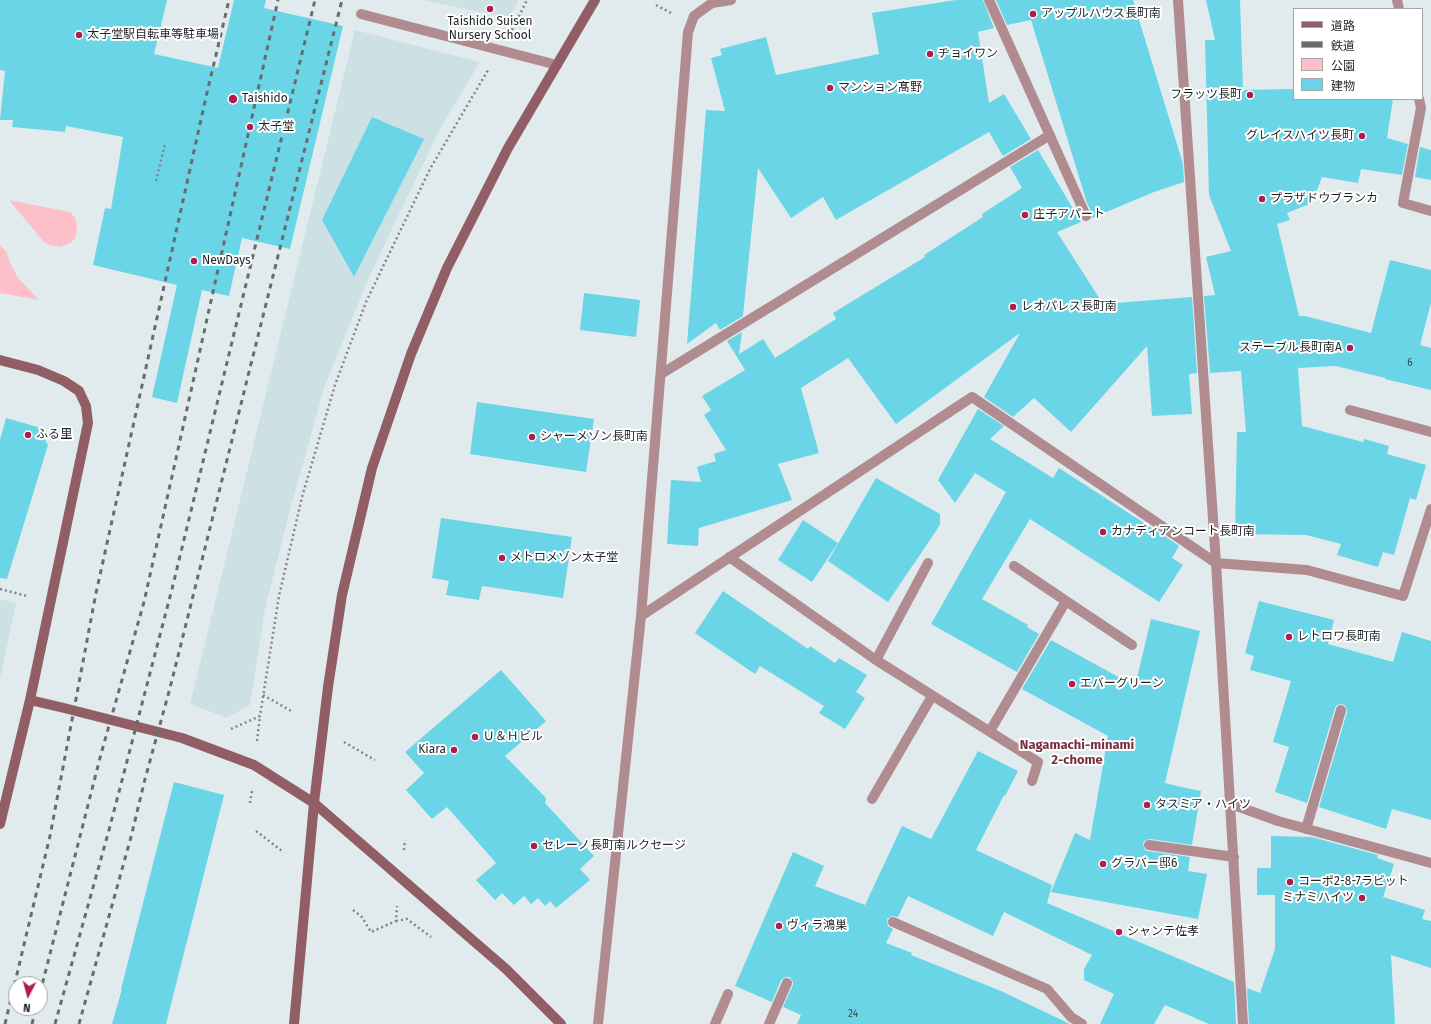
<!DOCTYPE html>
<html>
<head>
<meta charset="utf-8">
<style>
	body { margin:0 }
	#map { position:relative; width:1431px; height:1024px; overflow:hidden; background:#e1ebed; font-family:"Fira Sans","Noto Sans JP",sans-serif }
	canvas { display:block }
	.legend { position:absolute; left:1293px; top:8px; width:130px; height:92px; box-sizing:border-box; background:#fff; border:1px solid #a5a7a7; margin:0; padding:5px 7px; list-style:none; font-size:12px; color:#1f2323 }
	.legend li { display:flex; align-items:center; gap:8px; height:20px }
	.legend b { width:20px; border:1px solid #a5a7a7 }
	.north { position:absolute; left:8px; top:976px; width:40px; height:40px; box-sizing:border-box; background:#fff; border:1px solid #a5a7a7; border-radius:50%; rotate:186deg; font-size:11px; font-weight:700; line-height:16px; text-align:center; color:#1f2323 }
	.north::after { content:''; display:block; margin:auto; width:14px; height:18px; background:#af1d4c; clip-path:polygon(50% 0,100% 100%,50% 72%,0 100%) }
</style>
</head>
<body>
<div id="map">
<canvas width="1431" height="1024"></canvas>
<ul class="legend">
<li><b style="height:5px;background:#925e66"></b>道路</li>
<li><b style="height:5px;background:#676d6e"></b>鉄道</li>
<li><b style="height:11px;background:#fdc0c9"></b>公園</li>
<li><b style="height:11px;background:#6ad5e6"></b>建物</li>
</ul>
<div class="north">N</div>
</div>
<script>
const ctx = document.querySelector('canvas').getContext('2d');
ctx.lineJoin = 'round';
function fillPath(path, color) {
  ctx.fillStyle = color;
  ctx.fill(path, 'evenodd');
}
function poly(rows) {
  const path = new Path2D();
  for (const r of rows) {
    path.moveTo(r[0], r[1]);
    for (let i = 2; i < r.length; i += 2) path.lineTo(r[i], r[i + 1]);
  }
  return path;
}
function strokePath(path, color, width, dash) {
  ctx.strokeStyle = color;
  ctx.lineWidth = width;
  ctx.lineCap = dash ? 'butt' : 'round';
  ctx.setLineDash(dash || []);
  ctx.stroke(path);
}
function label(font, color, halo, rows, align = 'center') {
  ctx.font = font + ' "Fira Sans","Noto Sans JP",sans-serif';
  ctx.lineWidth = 4;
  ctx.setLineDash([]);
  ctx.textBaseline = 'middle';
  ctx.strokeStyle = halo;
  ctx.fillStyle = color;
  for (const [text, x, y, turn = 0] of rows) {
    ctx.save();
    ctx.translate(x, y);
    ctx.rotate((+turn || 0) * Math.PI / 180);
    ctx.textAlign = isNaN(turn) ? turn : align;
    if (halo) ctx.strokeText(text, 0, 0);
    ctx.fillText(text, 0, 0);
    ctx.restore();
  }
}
fillPath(poly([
	[422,0,519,0,509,18],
	[355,30,480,62,440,129,370,275,325,385,290,510,265,609,250,705,227,718,190,704],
	[0,599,16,603,0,679]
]), '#cde1e4');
fillPath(poly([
	[9,200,70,212,75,218,77,224,76,237,72,242,61,247,49,245,44,242],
	[0,246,6,251,11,265,18,278,39,300,0,293]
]), '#fdc0c9');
fillPath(poly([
	[0,0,167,0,154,54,218,68,234,0,266,0,264,8,343,26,290,249,242,238,229,296,202,290,177,403,152,397,177,285,93,265,105,208,111,209,123,137,66,126,65,132,12,127,13,120,0,120,5,71,0,70],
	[956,0,983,0,994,28,978,32,989,103,1004,94,1031,139,1003,156,989,132,836,220,823,197,791,218,758,168,743,316,720,330,716,323,687,344,706,110,725,111,711,58,722,55,720,49,766,37,776,75,879,54,872,13],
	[996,0,1133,0,1183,164,1184,182,1154,192,1092,218,1092,213,1087,203,1031,20,1007,25],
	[1206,0,1240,0,1243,90,1294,89,1294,99,1393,99,1387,138,1408,144,1402,175,1361,169,1358,183,1322,177,1312,203,1287,213,1290,220,1277,224,1299,316,1305,316,1371,333,1390,260,1431,270,1431,303,1420,345,1431,348,1431,390,1385,379,1385,378,1336,366,1298,368,1302,426,1363,442,1364,439,1389,446,1387,454,1426,465,1416,500,1410,498,1394,555,1383,552,1378,567,1337,555,1341,544,1306,535,1235,534,1237,432,1246,432,1241,371,1210,373,1204,296,1215,295,1206,257,1231,251,1209,195,1205,40,1215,40],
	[372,117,424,139,354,277,322,220],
	[1420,147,1431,150,1431,180,1415,177],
	[1038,150,1081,222,1057,232,1103,304,1192,297,1197,373,1189,374,1192,414,1152,416,1147,346,1071,432,1034,398,1013,417,984,397,1020,333,896,424,848,358,801,388,819,453,778,464,792,500,699,528,698,546,667,544,671,480,701,482,697,467,716,461,714,454,726,450,704,415,711,410,702,396,745,370,727,341,742,332,739,354,763,339,775,358,836,319,833,313,925,257,924,255,983,217,982,214,1022,188,1010,167],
	[584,293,640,300,636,337,580,330],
	[477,402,594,419,586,472,470,454],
	[978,409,1004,426,990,439,1053,478,1059,468,1175,543,1179,546,1172,558,1183,565,1159,602,1030,519,982,599,1028,625,1027,627,1039,634,1017,672,931,624,1006,492,975,473,955,503,938,480],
	[6,418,38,427,48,445,7,579,0,578,0,440],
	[876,478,940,514,940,525,888,602,828,561],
	[441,518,572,537,563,598,482,586,479,600,446,595,449,581,432,578],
	[803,520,838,543,812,582,778,560],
	[723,591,808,649,810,646,835,663,839,658,867,675,856,692,865,698,845,729,819,713,824,706,760,666,755,674,695,633],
	[1259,601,1334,620,1328,644,1393,662,1402,632,1431,641,1431,820,1392,809,1386,829,1319,807,1347,712,1346,706,1342,704,1337,705,1335,708,1307,803,1275,792,1289,747,1273,742,1291,681,1250,670,1254,656,1245,653],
	[1151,619,1200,631,1165,783,1181,787,1201,791,1192,845,1150,839,1144,841,1143,844,1145,850,1148,851,1190,857,1188,871,1207,874,1198,919,1051,892,1075,833,1090,840,1108,736,1022,689,1051,640,1135,686],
	[501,670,546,721,505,756,546,798,545,803,594,856,580,869,590,880,556,908,550,901,545,906,538,898,531,904,524,896,514,905,502,893,495,900,476,880,496,863,447,807,432,819,406,790,424,773,405,752],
	[978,751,1018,771,1005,796,1004,795,976,850,1052,885,1047,903,1234,982,1236,1024,1209,1024,1165,1005,1154,1024,1100,1024,1114,994,1084,980,1084,969,1092,955,1004,912,993,936,908,896,898,917,892,916,887,919,888,926,893,929,886,943,912,953,911,955,1001,991,1070,1024,797,1024,801,1015,783,1007,793,985,793,982,790,977,786,977,781,980,772,1002,735,986,793,852,824,866,815,886,865,905,902,826,931,839],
	[174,782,224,795,166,1024,112,1024,122,989,121,989],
	[1271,836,1312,837,1378,855,1377,858,1394,864,1383,897,1425,910,1422,919,1431,921,1431,968,1391,955,1395,1024,1249,1024,1247,988,1260,993,1275,949,1275,895,1257,895,1257,868,1271,868]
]), '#6ad5e6');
strokePath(poly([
	[656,5,671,13],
	[512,30,527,0],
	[156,181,165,144],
	[0,589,27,596],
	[263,695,293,712],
	[231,729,260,716,279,596,302,497,335,385,366,302,430,169,488,70],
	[257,741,260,716],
	[344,742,375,760],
	[250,803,252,790],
	[256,831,282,851],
	[404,850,405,840],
	[353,910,362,917,371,932,396,921,397,906],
	[396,921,407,919,431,937]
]), '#808788', 2.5, [2, 3]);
strokePath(poly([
	[1066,601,1132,645],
	[990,731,1066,601,1014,566],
	[1149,845,1234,857],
	[715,1024,728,994]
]), '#b08b90', 10);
strokePath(poly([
	[989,0,1086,216],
	[1178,0,1216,563,1243,1024],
	[1397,0,1399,9],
	[361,14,557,65],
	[1419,99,1421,108,1403,203,1431,211],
	[661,374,1050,135],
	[1350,410,1431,432],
	[729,557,876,660,1038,762,1032,781],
	[641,616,972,397,1216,563,1307,570,1403,596,1431,509],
	[876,660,928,563],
	[872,799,932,696],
	[1231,804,1278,821,1431,863],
	[1306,829,1341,710],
	[893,922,1047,989,1071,1017,1082,1024],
	[598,1024,641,616,688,32,694,16,712,3,731,0],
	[769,1024,787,983]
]), '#b08b90', 10);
strokePath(poly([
	[0,360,38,370,64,381,79,391,86,406,88,423,30,700,0,824],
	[30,700,64,708,182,738,254,765,314,803,506,969,561,1024],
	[294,1024,314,803,328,687,342,595,372,468,411,354,447,268,508,148,595,0]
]), '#925e66', 10);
strokePath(poly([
	[40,993,101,754,144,602,278,0],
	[5,1024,50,836,96,593,206,97,229,0],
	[32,1024,36,1008],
	[55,1024,109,830,172,589,315,0],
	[79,1024,131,837,145,779,170,688,342,0]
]), '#676d6e', 3, [5, 5]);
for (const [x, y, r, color] of [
	[490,9,4,"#af1d4c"],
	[1033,14,4,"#af1d4c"],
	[79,35,4,"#af1d4c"],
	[930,54,4,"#af1d4c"],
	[830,88,4,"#af1d4c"],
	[1250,95,4,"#af1d4c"],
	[233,99,5,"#af1d4c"],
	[250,127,4,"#af1d4c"],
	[1362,136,4,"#af1d4c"],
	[1262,199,4,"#af1d4c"],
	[1025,215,4,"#af1d4c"],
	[194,261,4,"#af1d4c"],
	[1013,307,4,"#af1d4c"],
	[1350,348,4,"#af1d4c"],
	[28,435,4,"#af1d4c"],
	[532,437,4,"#af1d4c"],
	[1103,532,4,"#af1d4c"],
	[502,558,4,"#af1d4c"],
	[1289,637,4,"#af1d4c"],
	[1072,684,4,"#af1d4c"],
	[475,737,4,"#af1d4c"],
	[454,750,4,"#af1d4c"],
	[1147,805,4,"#af1d4c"],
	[534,846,4,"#af1d4c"],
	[1103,864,4,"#af1d4c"],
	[1290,882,4,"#af1d4c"],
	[1362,898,4,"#af1d4c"],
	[779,926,4,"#af1d4c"],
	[1119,932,4,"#af1d4c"]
]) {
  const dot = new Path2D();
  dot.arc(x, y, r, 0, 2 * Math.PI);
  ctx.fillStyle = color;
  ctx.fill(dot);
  strokePath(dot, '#fff', 1.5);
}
label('10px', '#325054', null, [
	["6",1410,363],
	["24",853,1014]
]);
label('12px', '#1f2323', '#fff', [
	["アップルハウス長町南",1041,14],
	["Taishido Suisen",490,22,"center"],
	["Nursery School",490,36,"center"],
	["太子堂駅自転車等駐車場",87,35],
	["ヂョイワン",938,54],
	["マンション髙野",838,88],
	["フラッツ長町",1242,95,"right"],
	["Taishido",242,99],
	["太子堂",258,127],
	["グレイスハイツ長町",1354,136,"right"],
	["プラザドウブランカ",1270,199],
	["庄子アパート",1033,215],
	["NewDays",202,261],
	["レオパレス長町南",1021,307],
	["ステーブル長町南A",1342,348,"right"],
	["ふる里",36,435],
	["シャーメゾン長町南",540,437],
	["カナディアンコート長町南",1111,532],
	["メトロメゾン太子堂",510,558],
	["レトロワ長町南",1297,637],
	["エバーグリーン",1080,684],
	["Ｕ＆Ｈビル",483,737],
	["Kiara",446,750,"right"],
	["タスミア・ハイツ",1155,805],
	["セレーノ長町南ルクセージ",542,846],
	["グラバー邸6",1111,864],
	["コーポ2-8-7ラビット",1298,882],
	["ミナミハイツ",1354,898,"right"],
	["ヴィラ鴻巣",787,926],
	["シャンテ佐孝",1127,932]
], 'left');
label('bold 13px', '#77303f', '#fff', [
	["Nagamachi-minami",1077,745],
	["2-chome",1077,760]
]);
</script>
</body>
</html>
